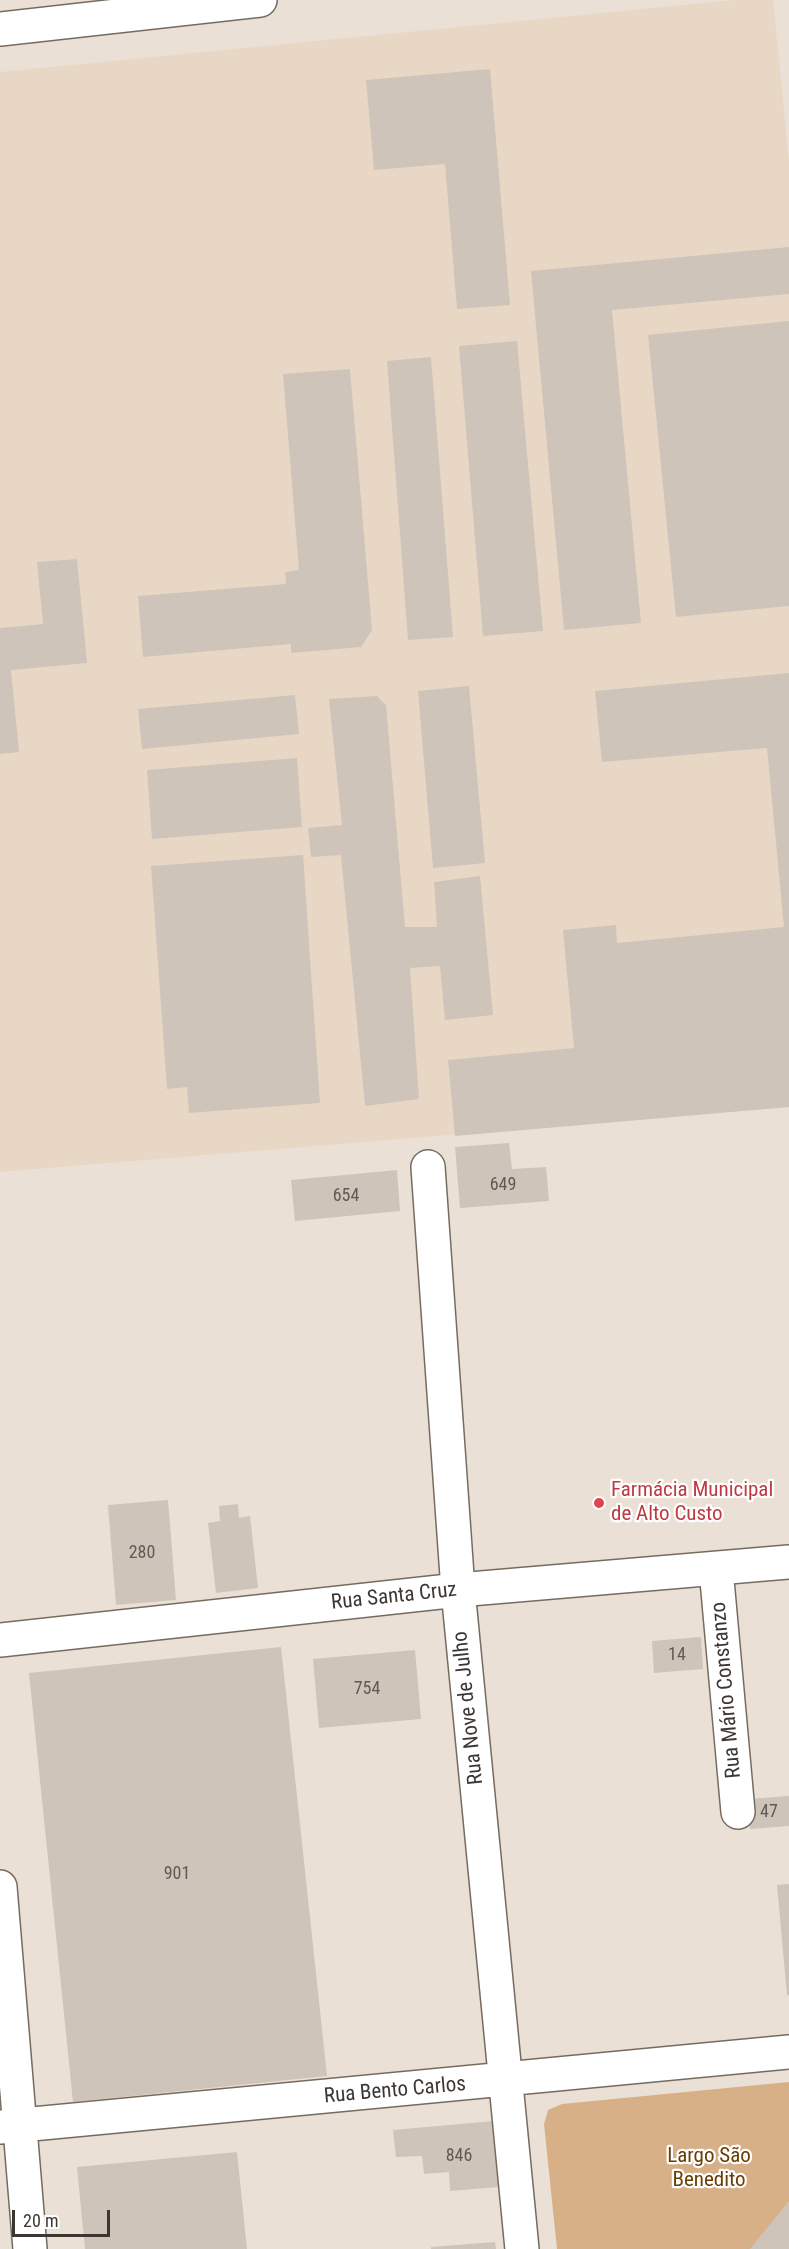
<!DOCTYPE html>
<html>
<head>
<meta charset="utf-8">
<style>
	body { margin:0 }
	#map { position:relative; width:789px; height:2249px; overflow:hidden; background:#ebe0d5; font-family:"Roboto Condensed",sans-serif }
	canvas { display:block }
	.scale { position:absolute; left:12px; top:2210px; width:98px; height:27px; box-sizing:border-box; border:3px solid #3c3733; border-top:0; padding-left:8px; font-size:18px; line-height:21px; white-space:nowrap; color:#3c3733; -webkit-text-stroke:4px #fff; paint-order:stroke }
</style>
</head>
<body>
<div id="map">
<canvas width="789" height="2249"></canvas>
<div class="scale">20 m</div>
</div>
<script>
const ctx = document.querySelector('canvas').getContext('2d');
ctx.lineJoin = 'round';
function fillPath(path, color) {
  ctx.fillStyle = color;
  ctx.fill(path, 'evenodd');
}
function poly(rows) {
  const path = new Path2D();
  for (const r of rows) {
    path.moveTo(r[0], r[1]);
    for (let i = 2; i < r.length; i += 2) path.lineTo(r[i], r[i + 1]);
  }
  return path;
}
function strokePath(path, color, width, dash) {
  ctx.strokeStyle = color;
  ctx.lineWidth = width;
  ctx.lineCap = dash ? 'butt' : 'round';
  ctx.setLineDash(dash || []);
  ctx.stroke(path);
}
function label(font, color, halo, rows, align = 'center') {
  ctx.font = font + ' "Roboto Condensed",sans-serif';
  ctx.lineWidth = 4.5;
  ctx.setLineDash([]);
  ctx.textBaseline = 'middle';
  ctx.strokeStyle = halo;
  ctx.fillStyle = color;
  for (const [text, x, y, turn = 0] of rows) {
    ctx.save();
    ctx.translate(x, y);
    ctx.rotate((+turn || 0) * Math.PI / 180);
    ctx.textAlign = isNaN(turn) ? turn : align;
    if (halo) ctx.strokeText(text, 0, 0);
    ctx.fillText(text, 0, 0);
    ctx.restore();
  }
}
fillPath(poly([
	[734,0,773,0,789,161,789,1107,0,1172,0,72]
]), '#e9d7c6');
fillPath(poly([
	[789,2082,789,2249,557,2249,544,2124,548,2110,562,2104]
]), '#d8b088');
fillPath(poly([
	[490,69,510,305,457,309,445,164,374,170,366,80],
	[789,247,789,294,612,310,641,623,564,630,531,271],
	[789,321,789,606,676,617,648,335],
	[517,341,543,631,483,636,459,346],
	[431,357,453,637,408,640,387,361],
	[350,369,372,630,361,647,291,653,291,644,143,657,138,596,286,584,285,572,299,570,283,374],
	[77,559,87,663,11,670,19,752,0,754,0,628,43,624,37,562],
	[789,673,789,1107,455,1136,448,1060,574,1048,563,930,616,925,617,943,784,927,767,748,602,762,595,691],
	[469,686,485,863,433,868,418,691],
	[295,695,299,734,142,749,138,709],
	[377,696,386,705,405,927,437,927,434,882,480,876,493,1015,445,1020,440,966,410,968,419,1099,365,1106,341,855,311,857,308,828,342,825,329,699],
	[297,758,302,827,152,839,147,770],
	[303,855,320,1103,189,1113,187,1087,167,1089,151,866],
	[509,1143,512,1169,546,1167,549,1201,460,1208,455,1147],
	[397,1170,400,1211,295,1221,291,1180],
	[168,1500,176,1600,116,1605,108,1505],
	[238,1504,239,1518,250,1516,258,1588,216,1593,208,1523,220,1521,219,1506],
	[701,1637,703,1669,654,1673,652,1641],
	[281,1647,327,2076,73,2102,29,1673],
	[415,1650,421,1719,319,1728,313,1659],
	[789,1796,789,1826,750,1829,748,1799],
	[789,1884,789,1995,787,1995,777,1885],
	[494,2121,499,2187,450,2191,449,2172,424,2174,422,2156,396,2157,393,2130],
	[237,2152,247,2249,85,2249,77,2167],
	[789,2201,789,2249,750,2249],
	[495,2242,496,2249,431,2249,431,2247]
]), '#cfc4b9');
const minor = poly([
	[0,29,260,0],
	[428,1167,458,1590],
	[716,1569,738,1812]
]);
const major = poly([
	[458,1590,522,2249],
	[0,1640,458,1590,789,1562],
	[0,1887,30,2249],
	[0,2127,789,2052]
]);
strokePath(minor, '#756b61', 36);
strokePath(major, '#756b61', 36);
strokePath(minor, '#fff', 33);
strokePath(major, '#fff', 33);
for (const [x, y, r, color] of [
	[599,1503,6,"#e0444e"]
]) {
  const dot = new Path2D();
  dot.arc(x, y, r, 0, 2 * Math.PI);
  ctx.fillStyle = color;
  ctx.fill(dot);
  strokePath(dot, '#fff', 2);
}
label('18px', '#615a54', null, [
	["649",503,1185],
	["654",346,1196],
	["280",142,1553],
	["14",677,1655],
	["754",367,1689],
	["47",769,1812],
	["901",177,1874],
	["846",459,2156]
]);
label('21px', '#be3a42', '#fff', [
	["Farmácia Municipal",611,1491],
	["de Alto Custo",611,1515]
], 'left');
label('21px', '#3c3733', '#fff', [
	["Rua Santa Cruz",394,1597,-6],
	["Rua Mário Constanzo",727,1690,-95],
	["Rua Nove de Julho",469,1708,-96],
	["Rua Bento Carlos",395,2091,-5]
]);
label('21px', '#693e02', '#fff', [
	["Largo São",709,2157],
	["Benedito",709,2181]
]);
</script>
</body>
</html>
